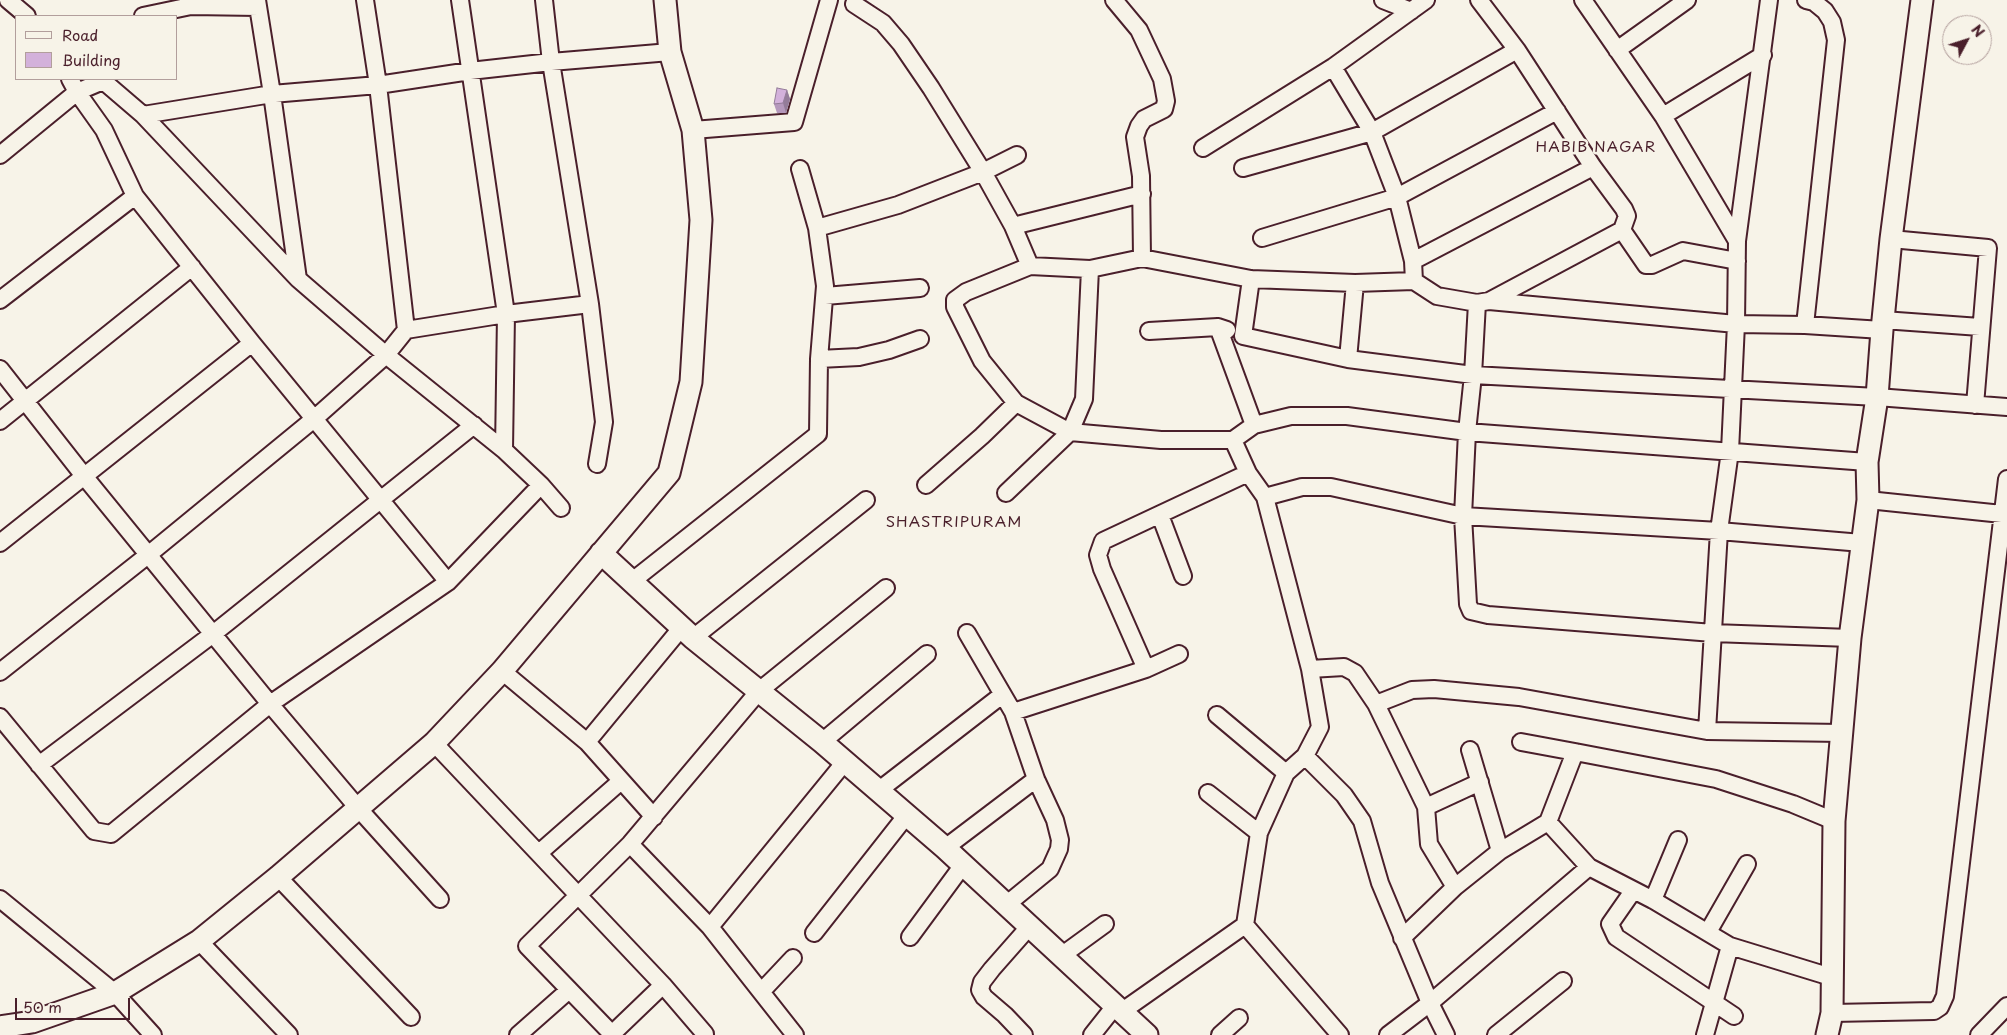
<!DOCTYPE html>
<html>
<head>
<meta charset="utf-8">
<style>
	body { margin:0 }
	#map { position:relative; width:2007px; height:1035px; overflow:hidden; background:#f7f3e8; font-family:"Playpen Sans",sans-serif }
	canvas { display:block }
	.legend { position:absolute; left:15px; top:15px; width:162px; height:65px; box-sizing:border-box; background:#f7f3e8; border:1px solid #b29e9c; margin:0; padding:6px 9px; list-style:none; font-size:15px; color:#4a1f2b }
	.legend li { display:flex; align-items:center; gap:10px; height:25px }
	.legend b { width:25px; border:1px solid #b29e9c }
	.north { position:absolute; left:1942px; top:15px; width:50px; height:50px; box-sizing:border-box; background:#f7f3e8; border:1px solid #b29e9c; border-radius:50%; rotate:50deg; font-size:14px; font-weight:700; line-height:20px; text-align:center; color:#4a1f2b }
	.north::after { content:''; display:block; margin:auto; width:18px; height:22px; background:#4a1f2b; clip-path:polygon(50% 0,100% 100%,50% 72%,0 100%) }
	.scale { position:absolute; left:15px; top:998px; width:115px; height:22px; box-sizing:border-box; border:2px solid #4a1f2b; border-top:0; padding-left:6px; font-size:15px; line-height:18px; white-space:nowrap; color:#4a1f2b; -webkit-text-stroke:4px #f7f3e8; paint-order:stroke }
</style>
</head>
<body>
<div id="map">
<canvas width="2007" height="1035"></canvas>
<ul class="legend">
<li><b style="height:6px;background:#f7f3e8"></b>Road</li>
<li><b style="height:14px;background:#d3b1db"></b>Building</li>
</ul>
<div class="north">N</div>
<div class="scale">50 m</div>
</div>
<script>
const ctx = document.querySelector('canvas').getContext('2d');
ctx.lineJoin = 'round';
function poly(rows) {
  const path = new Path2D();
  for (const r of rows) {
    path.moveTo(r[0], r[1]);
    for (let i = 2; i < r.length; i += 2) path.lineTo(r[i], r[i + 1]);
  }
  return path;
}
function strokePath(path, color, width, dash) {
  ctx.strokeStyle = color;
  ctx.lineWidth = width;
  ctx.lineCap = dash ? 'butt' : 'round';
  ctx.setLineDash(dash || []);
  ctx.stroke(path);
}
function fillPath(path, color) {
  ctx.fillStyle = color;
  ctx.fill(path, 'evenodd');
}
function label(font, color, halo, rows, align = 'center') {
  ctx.font = font + ' "Playpen Sans",sans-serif';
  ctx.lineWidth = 5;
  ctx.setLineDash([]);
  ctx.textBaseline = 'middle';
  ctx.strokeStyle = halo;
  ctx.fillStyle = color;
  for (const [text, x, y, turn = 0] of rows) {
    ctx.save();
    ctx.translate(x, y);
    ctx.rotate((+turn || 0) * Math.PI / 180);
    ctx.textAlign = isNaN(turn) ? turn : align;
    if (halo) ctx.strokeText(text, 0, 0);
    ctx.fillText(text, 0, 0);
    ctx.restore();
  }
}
const minor = poly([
	[8,0,27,16],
	[257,0,272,94,298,279],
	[460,0,506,314,504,450],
	[544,0,551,62,590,304,604,422,597,464],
	[1114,0,1139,30,1162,79,1166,101,1164,109,1144,119,1139,126,1135,137,1141,176,1142,258],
	[1383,0,1411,11],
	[1479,0,1517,50,1593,167,1624,209,1627,216,1622,230,1489,301],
	[1583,0,1663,116,1737,241],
	[854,4,883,23,901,44,931,88,983,172,1013,226,1030,266],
	[143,16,191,6,258,7],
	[1617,50,1687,0],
	[1333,67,1372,132,1397,197,1413,261,1414,281,1437,296,1477,303,1489,301,1736,324,1805,325,1882,330],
	[70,79,77,92,104,130,135,196,252,343,448,582],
	[101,79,143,115,298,279,386,355,504,450,541,485,561,508],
	[143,115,272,94,378,85,470,71,551,62,670,52],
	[1663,116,1763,55],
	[693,130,794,122,829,0],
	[1203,148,1333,67,1426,0],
	[0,155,77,92,103,81],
	[1243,168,1372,132,1517,50],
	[1013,226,1142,194],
	[817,228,898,205,983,172,1017,155],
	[1622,230,1646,265,1652,265,1683,251,1737,261],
	[1262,238,1397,197,1557,111],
	[1891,239,1988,248,1975,405],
	[1413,261,1593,167],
	[1251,279,1243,336,1348,359,1473,375,1877,397,2007,407],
	[1414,281,1355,283,1251,279,1142,258,1090,269,1030,266,966,292,955,300,955,307,982,361,1016,403,1070,432,1161,440,1233,440,1254,425,1291,416,1347,416,1467,432,1867,462],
	[825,296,920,288],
	[0,300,135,196],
	[1477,303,1473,375,1467,432,1463,516,1468,604,1471,611,1488,615,1713,633,1850,638],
	[1883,320,1980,327],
	[1805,325,1836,40,1832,22,1825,11,1814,2,1806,0],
	[1218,327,1254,425],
	[406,330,506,314,590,304],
	[1149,331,1218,327,1227,330],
	[819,359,859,357,889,350,920,339],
	[1348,359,1355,283],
	[0,369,84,476,270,704,358,808,440,899],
	[0,421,192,267],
	[1233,440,1248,473,1265,497,1310,669,1320,727,1305,756,1286,773,1259,833,1245,925],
	[926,485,982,436,1016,403],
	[1006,493,1070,432,1084,399,1090,269],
	[1265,497,1302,487,1331,487,1463,516,1719,531,1862,543],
	[1868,500,2002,514,2006,523],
	[1160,515,1183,576],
	[0,543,252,343],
	[631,582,818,434,819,359,825,286,817,228,800,169],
	[967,633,1013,712,1036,779,1055,820,1060,840,1059,849,1050,869,1006,905],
	[693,638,866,500],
	[1179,654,1146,669,1102,569,1098,555,1103,541,1248,473],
	[1310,669,1344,667,1355,673,1376,704,1426,807,1429,844,1455,887],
	[502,671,587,742,654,817],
	[0,672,148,555,314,419,386,355,406,330,378,85,365,0],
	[1376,704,1412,690,1434,689,1519,697,1707,731,1842,733],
	[1013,712,1146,669],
	[1217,715,1286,773],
	[0,717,94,831,111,834,270,704,448,582,541,485],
	[1707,731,1719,531,1730,451,1736,324,1737,241,1769,0],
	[587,742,682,627],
	[822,742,927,654],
	[434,743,663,985,705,1034],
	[1470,750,1500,851],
	[1575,752,1716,779,1793,804,1834,821],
	[1305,756,1344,795,1362,821,1380,883,1430,1003,1446,1035],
	[39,765,213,634,474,425],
	[878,791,1002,695],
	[1208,793,1259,833],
	[1426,807,1480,782],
	[1548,822,1589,867,1653,900,1730,946,1831,977],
	[630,844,710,927,795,1035],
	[945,848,1036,779],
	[539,853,621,781],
	[278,877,411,1017],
	[1633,891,1610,924,1616,937,1734,1016],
	[0,899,115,993,153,1035],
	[1653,900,1678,840],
	[710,927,844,763],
	[1708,932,1747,864],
	[814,933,906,816],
	[910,937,963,865],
	[1402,938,1455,887,1500,851,1548,822,1575,752,1521,742],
	[199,941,289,1035],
	[1061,956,1105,924],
	[761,992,793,958],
	[1121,1012,1245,925,1340,1035],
	[1832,1013,1934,1011,1940,1007,1945,996,2007,479],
	[612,1034,663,985],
	[518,1035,569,990],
	[613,1035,527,946,630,844,759,691,886,588],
	[1024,1035,1005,1015,984,997,980,990,982,982,992,969,1029,927],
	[1092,1035,1115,1006],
	[1220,1035,1239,1018],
	[1388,1035,1430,1003,1589,867],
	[1496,1035,1563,981],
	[1705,1035,1730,946],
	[1979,1035,2007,1006]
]);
const tertiary = poly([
	[601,553,693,638,822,742,945,848,1147,1035],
	[0,1027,32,1022,115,993,199,941,278,877,434,743,502,671,669,473,691,382,701,220,693,130,670,52,665,0],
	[1827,1035,1832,1013,1834,821,1850,638,1868,500,1867,462,1877,397,1882,330,1891,239,1922,0]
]);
strokePath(minor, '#4a1f2b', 20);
strokePath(tertiary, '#4a1f2b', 25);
strokePath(minor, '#f7f3e8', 16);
strokePath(tertiary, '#f7f3e8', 21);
fillPath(poly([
	[787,90,790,99,786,113,777,113,774,104]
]), '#b598bc');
fillPath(poly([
	[787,90,790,99,786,113,783,103]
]), '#947c99');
const building = poly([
	[777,88,787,90,783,103,774,104,777,88]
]);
fillPath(building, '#d3b1db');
strokePath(building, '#947c99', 1);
ctx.letterSpacing = '1px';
label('15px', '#4a1f2b', '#f7f3e8', [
	["HABIB NAGAR",1596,148],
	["SHASTRIPURAM",954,523]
]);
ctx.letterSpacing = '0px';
</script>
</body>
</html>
